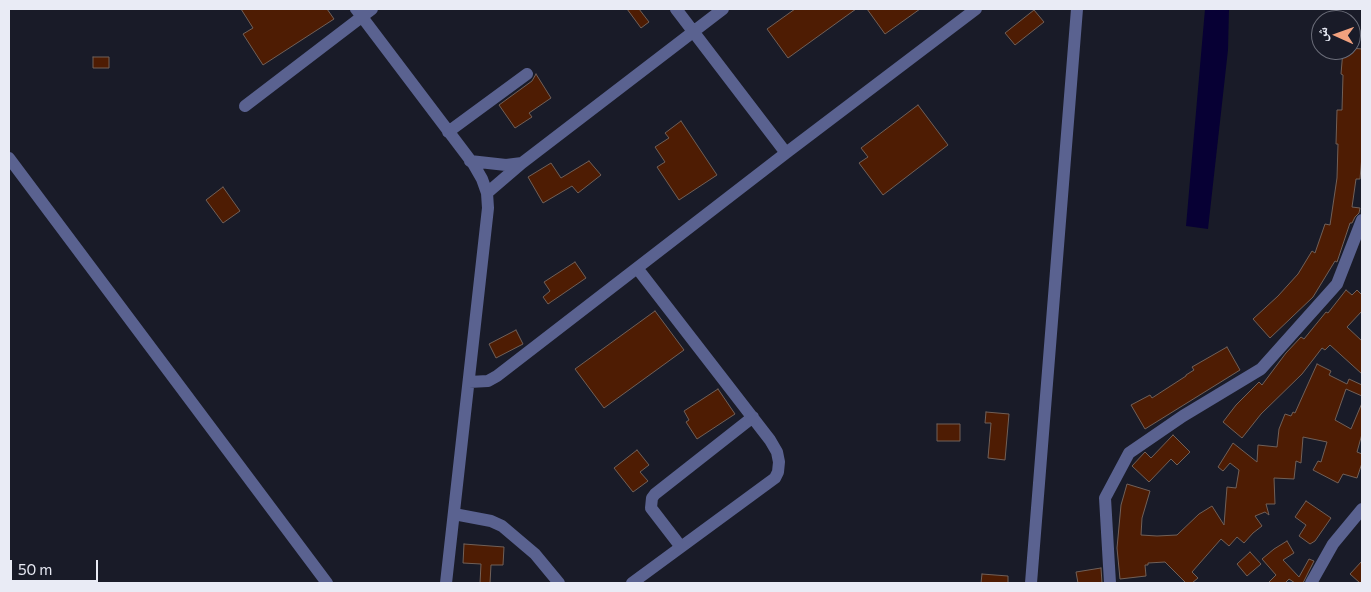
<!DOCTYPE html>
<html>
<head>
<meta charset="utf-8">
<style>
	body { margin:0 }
	#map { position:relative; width:1371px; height:592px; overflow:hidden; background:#191b28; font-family:Commissioner,"Noto Naskh Arabic",sans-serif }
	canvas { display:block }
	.frame { position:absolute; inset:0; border:10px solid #e9ebf5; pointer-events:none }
	.north { position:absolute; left:1311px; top:10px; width:50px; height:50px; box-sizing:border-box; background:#191b28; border:1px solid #6c6e7a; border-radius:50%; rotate:272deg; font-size:14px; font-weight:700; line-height:20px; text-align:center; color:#e9ebf5 }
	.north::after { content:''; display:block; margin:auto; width:18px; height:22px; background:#f2a17e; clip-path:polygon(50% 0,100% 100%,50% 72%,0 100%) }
	.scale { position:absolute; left:10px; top:560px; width:88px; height:22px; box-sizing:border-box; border:2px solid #e9ebf5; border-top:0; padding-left:6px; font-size:15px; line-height:18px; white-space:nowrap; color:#e9ebf5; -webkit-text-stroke:4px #191b28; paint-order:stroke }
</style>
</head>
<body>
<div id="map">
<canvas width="1371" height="592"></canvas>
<div class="frame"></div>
<div class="north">ش</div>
<div class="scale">50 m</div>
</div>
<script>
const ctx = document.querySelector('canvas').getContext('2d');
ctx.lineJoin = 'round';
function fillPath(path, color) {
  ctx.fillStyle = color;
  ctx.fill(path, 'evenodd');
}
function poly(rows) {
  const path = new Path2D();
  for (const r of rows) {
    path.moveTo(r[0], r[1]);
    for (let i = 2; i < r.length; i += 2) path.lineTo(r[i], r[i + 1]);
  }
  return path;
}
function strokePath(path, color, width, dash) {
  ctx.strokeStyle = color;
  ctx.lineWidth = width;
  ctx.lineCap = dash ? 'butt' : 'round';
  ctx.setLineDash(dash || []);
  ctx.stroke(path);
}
fillPath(poly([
	[1205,9,1229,9,1228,50,1208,229,1186,226]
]), '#070034');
const building = poly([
	[241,9,327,9,334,19,263,65,243,34,253,28,241,9],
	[627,9,639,9,649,22,641,28,627,9],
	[795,9,856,9,788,58,767,29,795,9],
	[867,9,920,9,885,34,867,9],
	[1034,10,1044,22,1015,45,1005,33,1034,10],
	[1351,48,1362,49,1362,156,1360,179,1356,179,1352,207,1360,208,1359,213,1355,217,1352,223,1350,223,1337,262,1335,261,1313,297,1270,338,1253,319,1278,296,1298,274,1312,251,1315,253,1325,224,1330,225,1337,178,1338,144,1336,144,1337,110,1342,110,1343,75,1341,74,1343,50,1351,50,1351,48],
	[93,57,109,57,109,68,93,68,93,57],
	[536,74,551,98,529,113,532,117,515,128,499,105,532,81,536,74],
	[918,105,948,145,883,195,859,163,868,157,861,148,918,105],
	[681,121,717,175,679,200,657,167,665,162,655,147,669,138,665,133,681,121],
	[589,161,601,175,578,193,572,186,543,203,528,177,551,163,561,178,589,161],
	[223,187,240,211,223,223,206,200,223,187],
	[575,262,586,278,548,304,543,297,550,291,544,282,575,262],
	[1346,290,1352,295,1357,290,1362,295,1362,311,1347,327,1362,341,1362,374,1330,345,1325,350,1322,348,1302,374,1261,414,1242,438,1223,422,1236,405,1259,382,1262,385,1286,353,1301,337,1304,339,1326,312,1328,313,1346,290],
	[655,311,684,350,604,408,575,369,655,311],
	[516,330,523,344,496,358,489,344,516,330],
	[1227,347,1240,370,1145,429,1131,405,1150,395,1152,398,1186,376,1186,375,1194,370,1192,367,1227,347],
	[1317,364,1331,371,1329,375,1347,384,1349,379,1362,385,1362,396,1346,389,1335,420,1351,429,1362,403,1362,434,1357,452,1362,454,1362,463,1357,478,1343,474,1338,483,1313,470,1318,461,1321,462,1327,442,1303,437,1301,463,1296,461,1294,479,1274,478,1275,504,1266,504,1269,515,1265,512,1255,516,1262,526,1253,533,1244,543,1237,537,1229,546,1221,539,1192,572,1198,578,1192,583,1186,583,1165,562,1148,563,1148,565,1145,565,1146,576,1120,579,1117,548,1121,505,1127,484,1150,491,1142,518,1141,535,1157,536,1177,535,1199,514,1212,506,1224,525,1227,487,1236,488,1239,470,1230,463,1223,471,1218,467,1233,443,1257,462,1258,445,1277,447,1279,429,1285,414,1291,416,1293,412,1295,413,1317,364],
	[718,389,735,414,697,439,686,422,689,420,684,411,718,389],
	[986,412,1009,414,1005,460,988,458,991,423,985,423,986,412],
	[937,424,960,424,960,441,937,441,937,424],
	[1173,435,1190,452,1177,465,1171,459,1149,482,1132,466,1145,452,1151,458,1173,435],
	[637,450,649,465,640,472,648,481,633,492,614,468,637,450],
	[1306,501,1331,518,1315,541,1310,544,1299,536,1306,525,1295,517,1306,501],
	[1287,541,1294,553,1283,560,1299,577,1309,559,1314,561,1303,583,1295,583,1289,579,1285,583,1268,583,1276,575,1262,559,1274,549,1287,541],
	[464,544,504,547,503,565,491,565,490,583,480,583,481,564,463,563,464,544],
	[1250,552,1261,564,1247,576,1237,564,1250,552],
	[1362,561,1362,583,1360,583,1350,574,1362,561],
	[1101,568,1102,583,1078,583,1076,572,1101,568],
	[982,574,1008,576,1008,583,981,583,982,574]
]);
fillPath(building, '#4e1c03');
strokePath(building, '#716058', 1);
strokePath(poly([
	[356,9,474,165,482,179,487,193,488,208,446,583],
	[676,9,786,153],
	[245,106,372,9],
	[448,132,527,74],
	[9,158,327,583],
	[470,161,506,165,522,163],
	[487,193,522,163,723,9],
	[469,382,488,381,497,376,786,153,976,9],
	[454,514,491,521,502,526,535,554,559,583],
	[681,547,651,508,652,498,655,494,753,417],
	[632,583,775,478,778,472,779,462,777,452,770,440,637,268],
	[1031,583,1077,9],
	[1110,583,1105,498,1129,453,1183,416,1261,369,1337,284,1362,220],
	[1311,583,1333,544,1362,509]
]), '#5a6290', 12);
</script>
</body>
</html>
